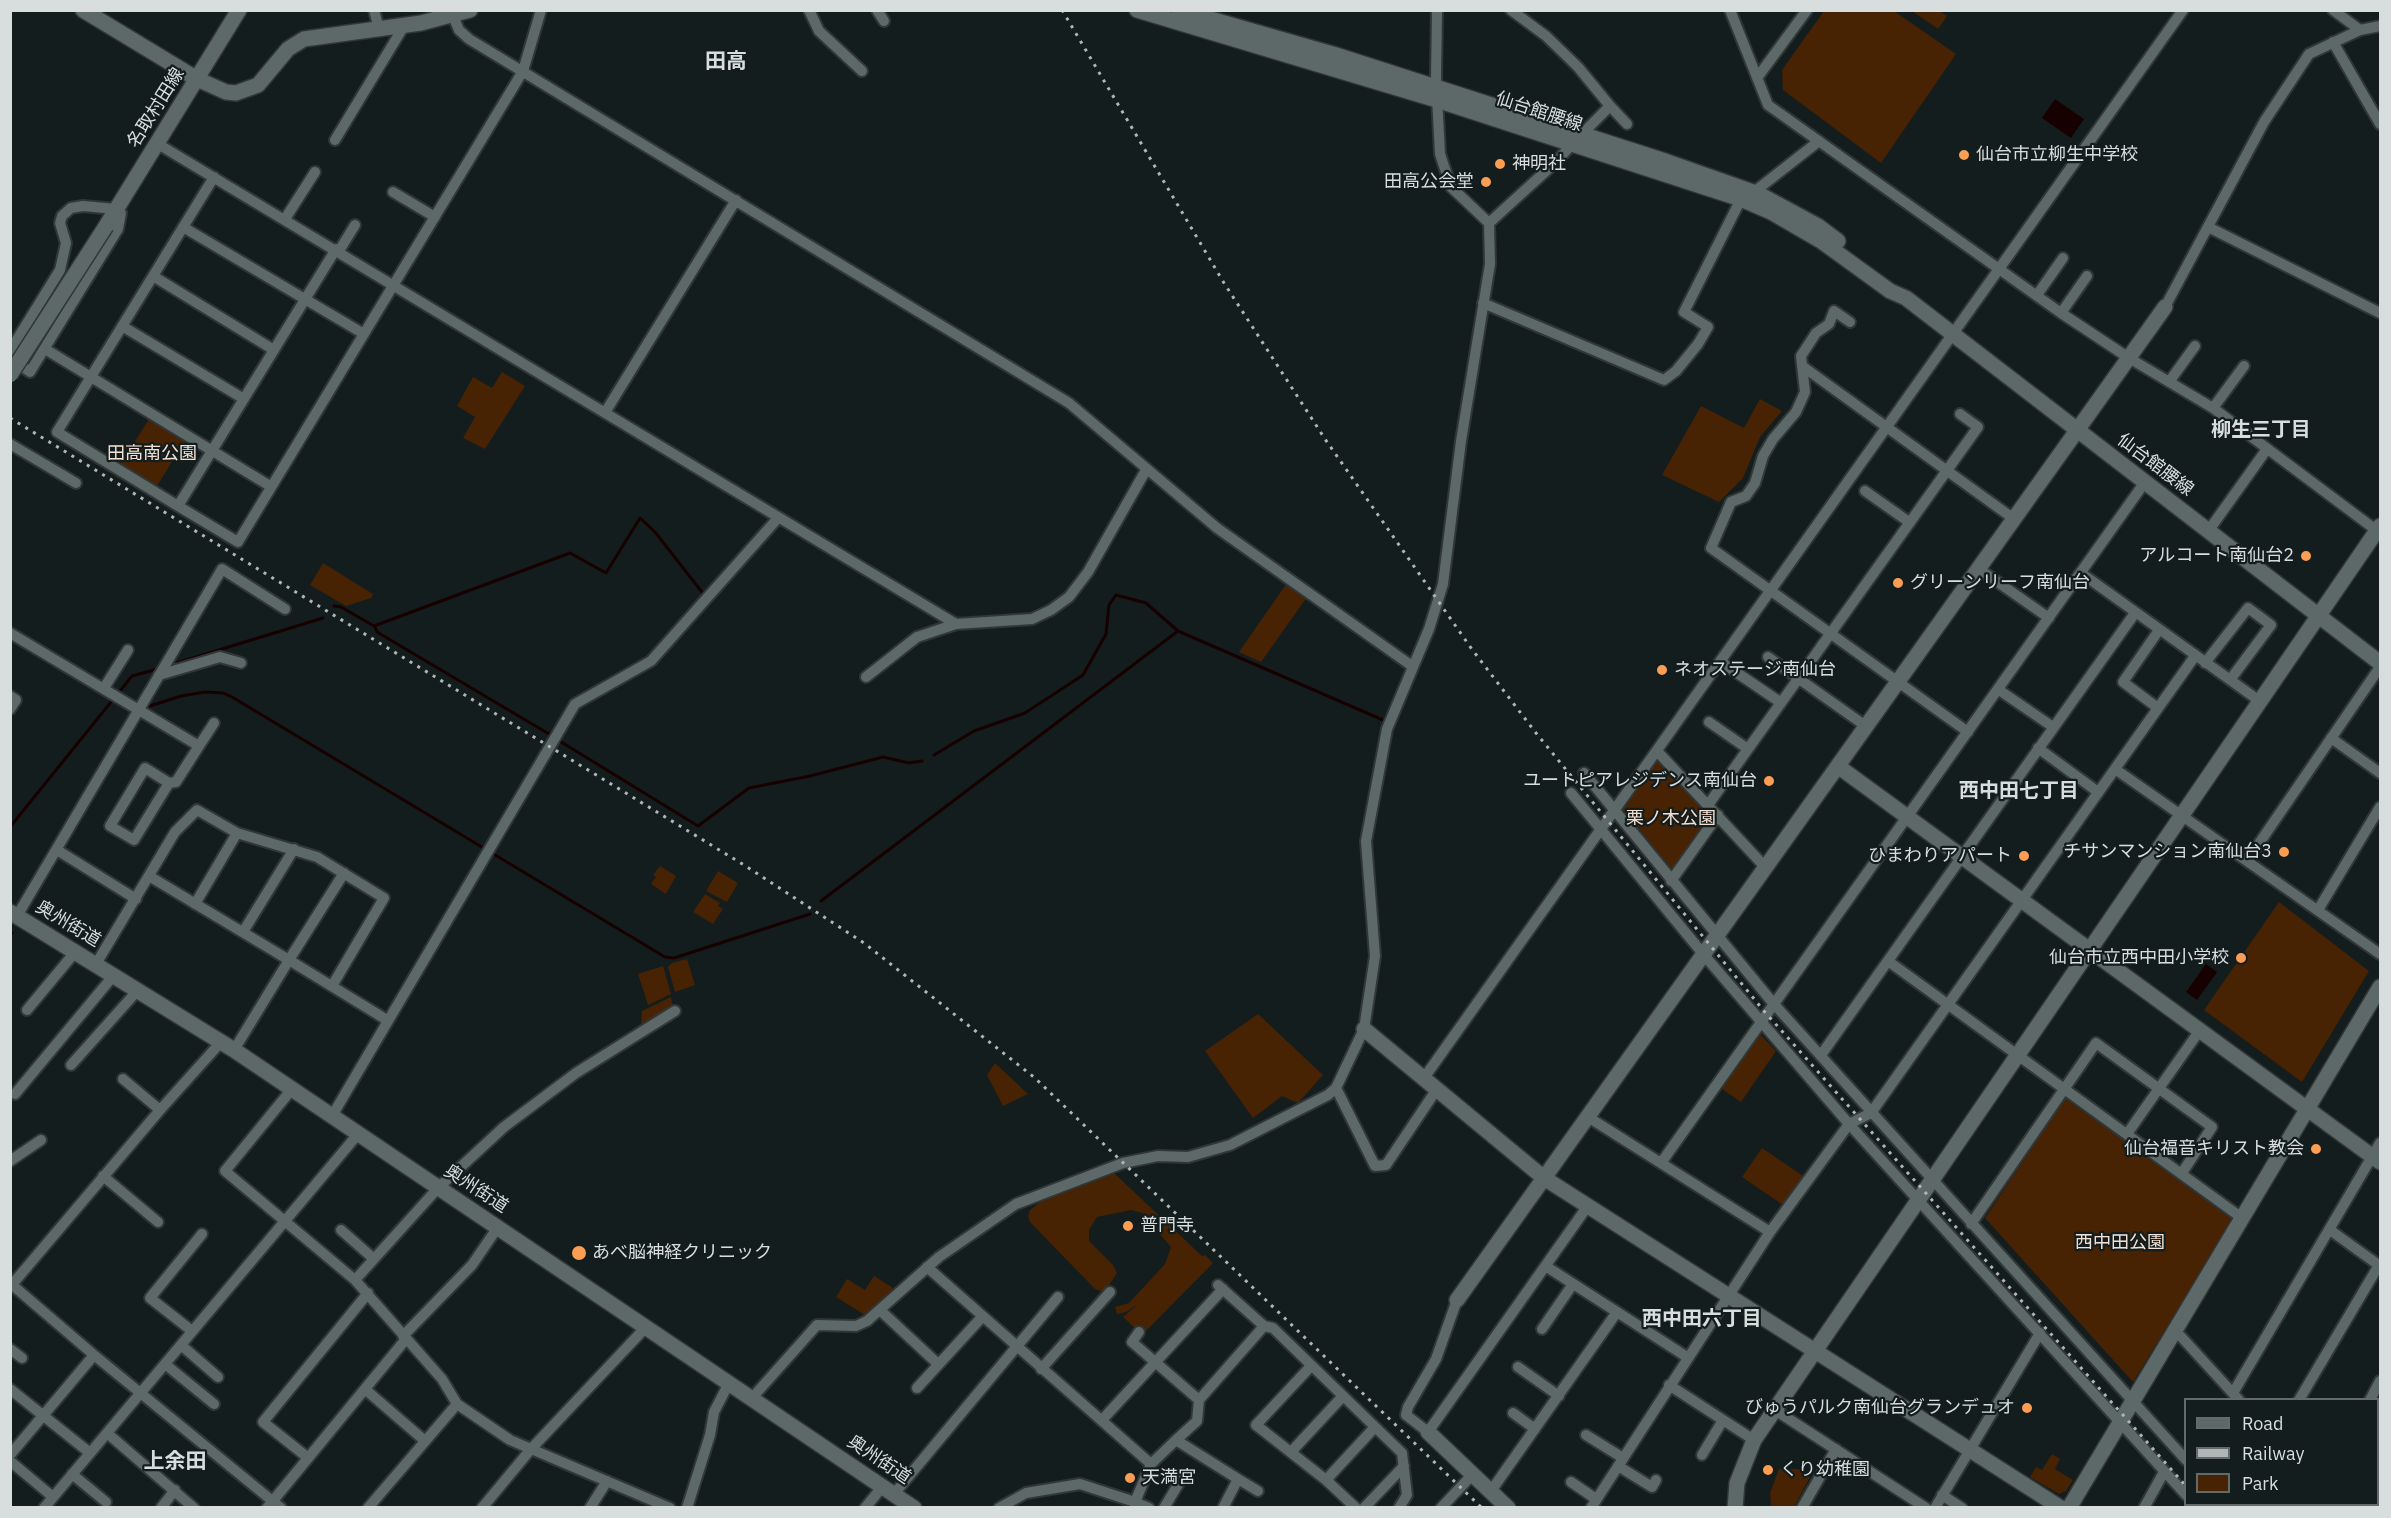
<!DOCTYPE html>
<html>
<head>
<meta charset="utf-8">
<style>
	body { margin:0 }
	#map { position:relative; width:2391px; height:1518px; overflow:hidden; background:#141d1d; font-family:"IBM Plex Sans",sans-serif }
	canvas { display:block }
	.frame { position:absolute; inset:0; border:12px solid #d8dede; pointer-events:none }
	.legend { position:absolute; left:2184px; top:1398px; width:195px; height:108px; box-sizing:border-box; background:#141d1d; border:2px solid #626a6a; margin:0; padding:8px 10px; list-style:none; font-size:18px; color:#d8dede }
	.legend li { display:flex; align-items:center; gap:12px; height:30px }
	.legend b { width:30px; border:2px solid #626a6a }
</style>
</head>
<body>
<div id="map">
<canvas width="2391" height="1518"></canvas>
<div class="frame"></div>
<ul class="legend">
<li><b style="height:8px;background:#5d6868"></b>Road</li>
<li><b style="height:8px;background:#b0b6b6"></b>Railway</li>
<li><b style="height:16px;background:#472203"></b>Park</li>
</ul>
</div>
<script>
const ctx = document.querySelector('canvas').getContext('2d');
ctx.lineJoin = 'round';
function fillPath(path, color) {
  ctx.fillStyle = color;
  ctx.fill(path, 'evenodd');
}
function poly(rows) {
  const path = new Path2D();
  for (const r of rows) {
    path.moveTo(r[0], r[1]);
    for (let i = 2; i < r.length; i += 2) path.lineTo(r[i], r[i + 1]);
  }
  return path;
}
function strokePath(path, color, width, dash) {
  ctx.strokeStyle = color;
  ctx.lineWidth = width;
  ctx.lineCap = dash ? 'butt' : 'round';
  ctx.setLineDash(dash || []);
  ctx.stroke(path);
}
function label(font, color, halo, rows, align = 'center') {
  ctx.font = font + ' "IBM Plex Sans","Noto Sans JP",sans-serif';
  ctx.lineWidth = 4.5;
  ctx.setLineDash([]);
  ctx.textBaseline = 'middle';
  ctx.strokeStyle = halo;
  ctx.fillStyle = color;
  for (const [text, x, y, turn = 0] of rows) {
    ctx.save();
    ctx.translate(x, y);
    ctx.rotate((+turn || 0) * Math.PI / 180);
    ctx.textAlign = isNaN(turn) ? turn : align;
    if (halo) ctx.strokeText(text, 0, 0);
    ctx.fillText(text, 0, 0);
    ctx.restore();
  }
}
fillPath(poly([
	[1824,11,1894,11,1956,54,1881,163,1783,90,1782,70],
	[1912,11,1940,11,1947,16,1938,29],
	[502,372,525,386,485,449,463,438,475,417,457,406,473,377,492,388],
	[1760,399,1782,411,1760,437,1743,478,1719,502,1662,475,1701,406,1744,428],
	[149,419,185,441,155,489,119,467],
	[323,563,373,594,371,598,346,606,310,585],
	[1287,583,1307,597,1261,662,1239,652],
	[1659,760,1711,819,1674,868,1671,868,1622,808,1655,762],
	[660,866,676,876,666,894,651,884,656,877,653,875],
	[718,871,738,883,727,902,706,891],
	[705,894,720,903,718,906,723,909,713,924,693,912],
	[2279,902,2369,971,2302,1082,2204,1010],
	[687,959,695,985,675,992,668,967,672,963],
	[663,966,671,994,648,1005,638,974],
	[671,997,673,1006,641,1026,642,1011],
	[1258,1014,1323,1075,1298,1103,1282,1096,1253,1118,1205,1051],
	[1759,1033,1776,1051,1741,1102,1722,1089],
	[995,1063,1028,1094,1003,1106,987,1075],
	[2065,1098,2233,1220,2133,1382,1985,1218],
	[1762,1148,1803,1176,1783,1205,1742,1177],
	[1106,1173,1114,1173,1202,1256,1205,1255,1213,1263,1142,1335,1123,1317,1138,1304,1126,1312,1117,1314,1115,1307,1129,1303,1165,1264,1171,1247,1142,1213,1131,1210,1097,1217,1089,1230,1089,1241,1113,1265,1117,1273,1108,1287,1101,1291,1095,1289,1030,1222,1028,1216,1030,1210,1040,1202],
	[874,1276,893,1288,891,1290,895,1292,871,1313,865,1315,836,1297,847,1279,865,1290],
	[2052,1454,2060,1459,2055,1469,2073,1480,2066,1491,2059,1494,2030,1477,2036,1467,2042,1470],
	[1779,1469,1801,1469,1810,1477,1794,1507,1771,1507,1770,1493]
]), '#472203');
fillPath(poly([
	[2055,99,2084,119,2071,138,2042,118],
	[2206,964,2217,972,2197,1000,2186,992]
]), '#170000');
strokePath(poly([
	[334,606,341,607,374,626,570,553,606,573,640,518,655,532,705,596],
	[375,627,377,632,549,734,553,731],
	[170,665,323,618],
	[147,707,181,696,205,692,223,693,232,697,665,957,674,958,810,914],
	[558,740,698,826,749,788,810,776,883,757,909,763,922,761],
	[934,755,974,731,1025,713,1083,675,1106,634,1109,605,1116,595,1146,603,1178,631],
	[10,827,132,676,161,668],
	[821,901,1178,631,1383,720],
	[10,935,12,933]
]), '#170000', 3);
const street = poly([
	[374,10,379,29],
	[809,10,819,31,862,71],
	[877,10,884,21],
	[1511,10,1546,36,1578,67,1610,106,1582,134],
	[1730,10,1768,105,2061,313,2129,358,2213,408,2380,533],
	[2333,10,2360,30],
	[453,16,459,30,469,39,1069,403,1217,528,1412,666],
	[2333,42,2380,124],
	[1757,78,1807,10],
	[1610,106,1627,124],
	[335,140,404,26],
	[158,144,956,624],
	[214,177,57,432,178,506,336,249],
	[393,192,435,217],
	[1754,192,1819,141],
	[285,219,315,172],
	[1489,223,1557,161,1573,143],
	[183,227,364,334],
	[2208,227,2380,313],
	[339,251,355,225],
	[153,276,274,350],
	[2037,295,2063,258],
	[1483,303,1664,380,1676,371,1698,344,1708,327,1684,312,1741,199],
	[2165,307,2264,122,2309,54,2360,30,2380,26],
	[2061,313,2087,276],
	[1850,322,1834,311,1829,324,1816,333,1801,356,1805,392,1796,412,1773,439,1763,456,1755,483,1746,496,1731,502,1711,548,1968,732],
	[122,326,244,399],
	[45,349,270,486],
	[10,351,60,270,66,243,60,223,62,216,71,208,83,206,116,209,121,213,118,229,30,372,10,358],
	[1802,366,2014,519],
	[2169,382,2195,346],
	[2213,408,2244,366],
	[606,411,736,200],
	[10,444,76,483],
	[1865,491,1909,522],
	[178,506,238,542,523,71,541,10],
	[2209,530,2267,449],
	[1979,569,2049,618],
	[2081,573,2261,702],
	[10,633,199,746,176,782,169,783,134,840,110,826,145,768,169,783],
	[1768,657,1867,727],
	[1721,662,1780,702],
	[2205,663,2248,608,2271,625,2230,680],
	[159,675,220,657,241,663],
	[866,677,917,637,956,624,1032,619,1051,610,1069,597,1088,572,1146,470],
	[104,688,128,650],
	[1999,690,2053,727],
	[10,696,16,700,10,709],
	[2158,708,2123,682,2159,630],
	[1709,722,1748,749],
	[2331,738,2380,773],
	[199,746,214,723],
	[2038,748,2098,792],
	[1657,751,1766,868],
	[2115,769,2380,954],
	[1584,773,1773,1003,2186,1460],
	[1571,793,1704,955,1849,1124,2186,1495],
	[1708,805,1978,427,1960,414],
	[57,850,136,899],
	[2247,861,2380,667],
	[149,876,289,960,344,873],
	[1671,881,1718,815],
	[195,904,237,833],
	[2318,910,2380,807],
	[17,916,222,569,285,609],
	[243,932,294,849],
	[1888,961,2242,1218],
	[96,964,175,832,197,810,237,833,317,857,384,898,332,986],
	[27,1010,76,951],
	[234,1050,289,960,387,1020],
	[1821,1055,2135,613],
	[71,1065,138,990],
	[1424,1078,2183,10],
	[123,1079,160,1110],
	[1336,1088,1375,1166,1386,1165,1437,1089],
	[292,1089,225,1171,355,1280,442,1379,457,1404,368,1508],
	[15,1094,114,975],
	[332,1116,575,704,651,661,778,518],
	[1588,1117,1770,1232],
	[2127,1134,2200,1030],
	[10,1161,41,1140],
	[1661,1163,2145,482],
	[103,1176,158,1222],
	[1971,1224,2096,1043,2212,1127,2182,1173],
	[341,1230,374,1259],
	[2330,1230,2380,1266],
	[927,1267,1151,1464],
	[1547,1267,1687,1357],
	[355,1280,438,1188,504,1127,576,1073,675,1011],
	[10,1283,94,1355,281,1508],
	[10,1287,160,1110,221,1042],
	[1457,1300,1436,1359,1408,1407,1406,1415,1428,1432,1587,1207],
	[881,1311,938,1364],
	[1264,1326,1273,1328,1402,1453,1407,1495,1399,1508],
	[1542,1329,1573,1284],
	[2175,1330,2239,1400],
	[192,1331,150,1298,202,1234],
	[1139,1332,1132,1342,1199,1400],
	[403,1336,472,1265,498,1227],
	[181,1345,218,1377],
	[10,1349,22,1358],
	[165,1364,214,1404],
	[1311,1366,1256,1425,1326,1480,1356,1508],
	[1518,1367,1559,1396],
	[1041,1369,1110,1292],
	[1669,1385,1754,1440],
	[917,1388,982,1317],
	[10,1389,90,1453],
	[366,1390,425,1441],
	[2233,1393,2380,1143],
	[752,1398,817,1325,856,1326,867,1321,939,1257,1016,1204,1123,1163,1158,1156,1188,1157,1230,1145,1328,1095,1336,1088,1364,1029,1375,956,1366,841,1387,729,1429,629,1443,584,1461,441,1490,264,1489,223,1451,187,1440,154,1436,77,1437,10],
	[2299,1400,2379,1265],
	[2370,1400,2380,1381],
	[457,1404,510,1440,670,1508],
	[1775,1410,1926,1508],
	[1513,1413,1535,1429],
	[1102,1420,1223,1289],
	[107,1433,194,1508],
	[1586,1435,1623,1458],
	[1176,1440,1197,1421,1199,1400,1264,1326,1218,1285],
	[1291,1452,1343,1396],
	[10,1455,94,1355],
	[1702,1455,1723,1420],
	[307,1457,263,1422,368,1293],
	[10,1461,53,1497],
	[1618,1466,1652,1487,1656,1480],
	[72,1474,106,1502],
	[1238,1479,1258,1491],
	[1326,1480,1375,1427],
	[1571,1482,1596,1499],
	[1491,1491,1617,1312],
	[894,1494,1058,1297],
	[1942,1495,1962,1508],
	[1135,1502,1149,1508],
	[2194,1504,2196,1508],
	[2225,1504,2228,1508],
	[2335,1504,2338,1508],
	[44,1508,358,1134],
	[161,1508,175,1490],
	[267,1508,406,1339],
	[482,1508,531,1449,647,1326],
	[590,1508,607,1481],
	[687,1508,710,1435,714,1412,729,1383],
	[865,1508,883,1486],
	[999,1508,1026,1493,1080,1484,1135,1502,1151,1464,1176,1440,1238,1479,1223,1508],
	[1164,1508,1182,1478],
	[1364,1508,1404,1466],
	[1441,1508,1473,1474],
	[1591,1508,1770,1232,1849,1124,1871,1113,2195,656],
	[1802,1508,1836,1449],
	[1935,1508,2040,1333],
	[2144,1508,2164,1472]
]);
const secondary = poly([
	[83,10,197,79,226,92,236,93,258,85,288,49,304,39,421,23,470,10],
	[1137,10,1437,100,1741,199,1771,212,1821,241,1890,291,1906,298,2380,663],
	[1179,10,1336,55,1665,161,1759,194,1818,226,1838,241],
	[106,226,239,10],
	[1839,767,2380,1162],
	[10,912,234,1050,914,1508],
	[1364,1029,1544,1178,2061,1508],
	[1457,1300,2165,307],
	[1428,1432,1508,1508],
	[1735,1508,1737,1483,1754,1440,2380,526],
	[2069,1508,2380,987]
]);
strokePath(street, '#313637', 14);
strokePath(secondary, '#313637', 18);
strokePath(street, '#5d6868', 10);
strokePath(secondary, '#5d6868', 15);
strokePath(poly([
	[1062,10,1224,283,1325,439,1471,648,1536,733,1764,1011,2186,1486],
	[10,418,744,865,864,943,1035,1078,1482,1508],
	[2211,1504,2214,1508]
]), '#b0b6b6', 3, [3, 6]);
const secondaryBridge = poly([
	[10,375,106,226]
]);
strokePath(secondaryBridge, '#313637', 18, []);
strokePath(secondaryBridge, '#5d6868', 15);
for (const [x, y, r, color] of [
	[1964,155,6,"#fc9d54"],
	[1500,164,6,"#fc9d54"],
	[1486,182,6,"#fc9d54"],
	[2306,556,6,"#fc9d54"],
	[1898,583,6,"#fc9d54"],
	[1662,670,6,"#fc9d54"],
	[1769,781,6,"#fc9d54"],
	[2284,852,6,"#fc9d54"],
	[2024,856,6,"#fc9d54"],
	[2241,958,6,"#fc9d54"],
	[2316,1149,6,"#fc9d54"],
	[1128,1226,6,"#fc9d54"],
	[579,1253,8,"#fc9d54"],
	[2027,1408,6,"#fc9d54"],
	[1768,1470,6,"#fc9d54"],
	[1130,1478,6,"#fc9d54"]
]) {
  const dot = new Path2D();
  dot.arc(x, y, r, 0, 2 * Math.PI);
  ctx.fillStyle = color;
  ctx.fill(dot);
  strokePath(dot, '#141d1d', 2);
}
label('18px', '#d8dede', '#141d1d', [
	["名取村田線",156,108,-58],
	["仙台館腰線",1539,112,18],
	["仙台館腰線",2155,465,37],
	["奥州街道",68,924,31],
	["奥州街道",476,1189,33],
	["奥州街道",879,1460,34]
]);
label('18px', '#d8dede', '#141d1d', [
	["仙台市立柳生中学校",1976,155],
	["神明社",1512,164],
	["田高公会堂",1474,182,"right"],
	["アルコート南仙台2",2294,556,"right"],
	["グリーンリーフ南仙台",1910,583],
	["ネオステージ南仙台",1674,670],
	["ユートピアレジデンス南仙台",1757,781,"right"],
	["チサンマンション南仙台3",2272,852,"right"],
	["ひまわりアパート",2012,856,"right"],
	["仙台市立西中田小学校",2229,958,"right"],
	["仙台福音キリスト教会",2304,1149,"right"],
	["普門寺",1140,1226],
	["あべ脳神経クリニック",592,1253],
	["びゅうパルク南仙台グランデュオ",2015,1408,"right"],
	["くり幼稚園",1780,1470],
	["天満宮",1142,1478]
], 'left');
label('18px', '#f3e0d3', '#141d1d', [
	["田高南公園",152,454],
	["栗ノ木公園",1671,819],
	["西中田公園",2120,1243]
]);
label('bold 20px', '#d8dede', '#141d1d', [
	["柳生三丁目",2261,430],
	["西中田七丁目",2019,791],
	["西中田六丁目",1702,1319]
]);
label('bold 21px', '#d8dede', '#141d1d', [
	["田高",726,62],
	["上余田",175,1462]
]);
</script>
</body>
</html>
